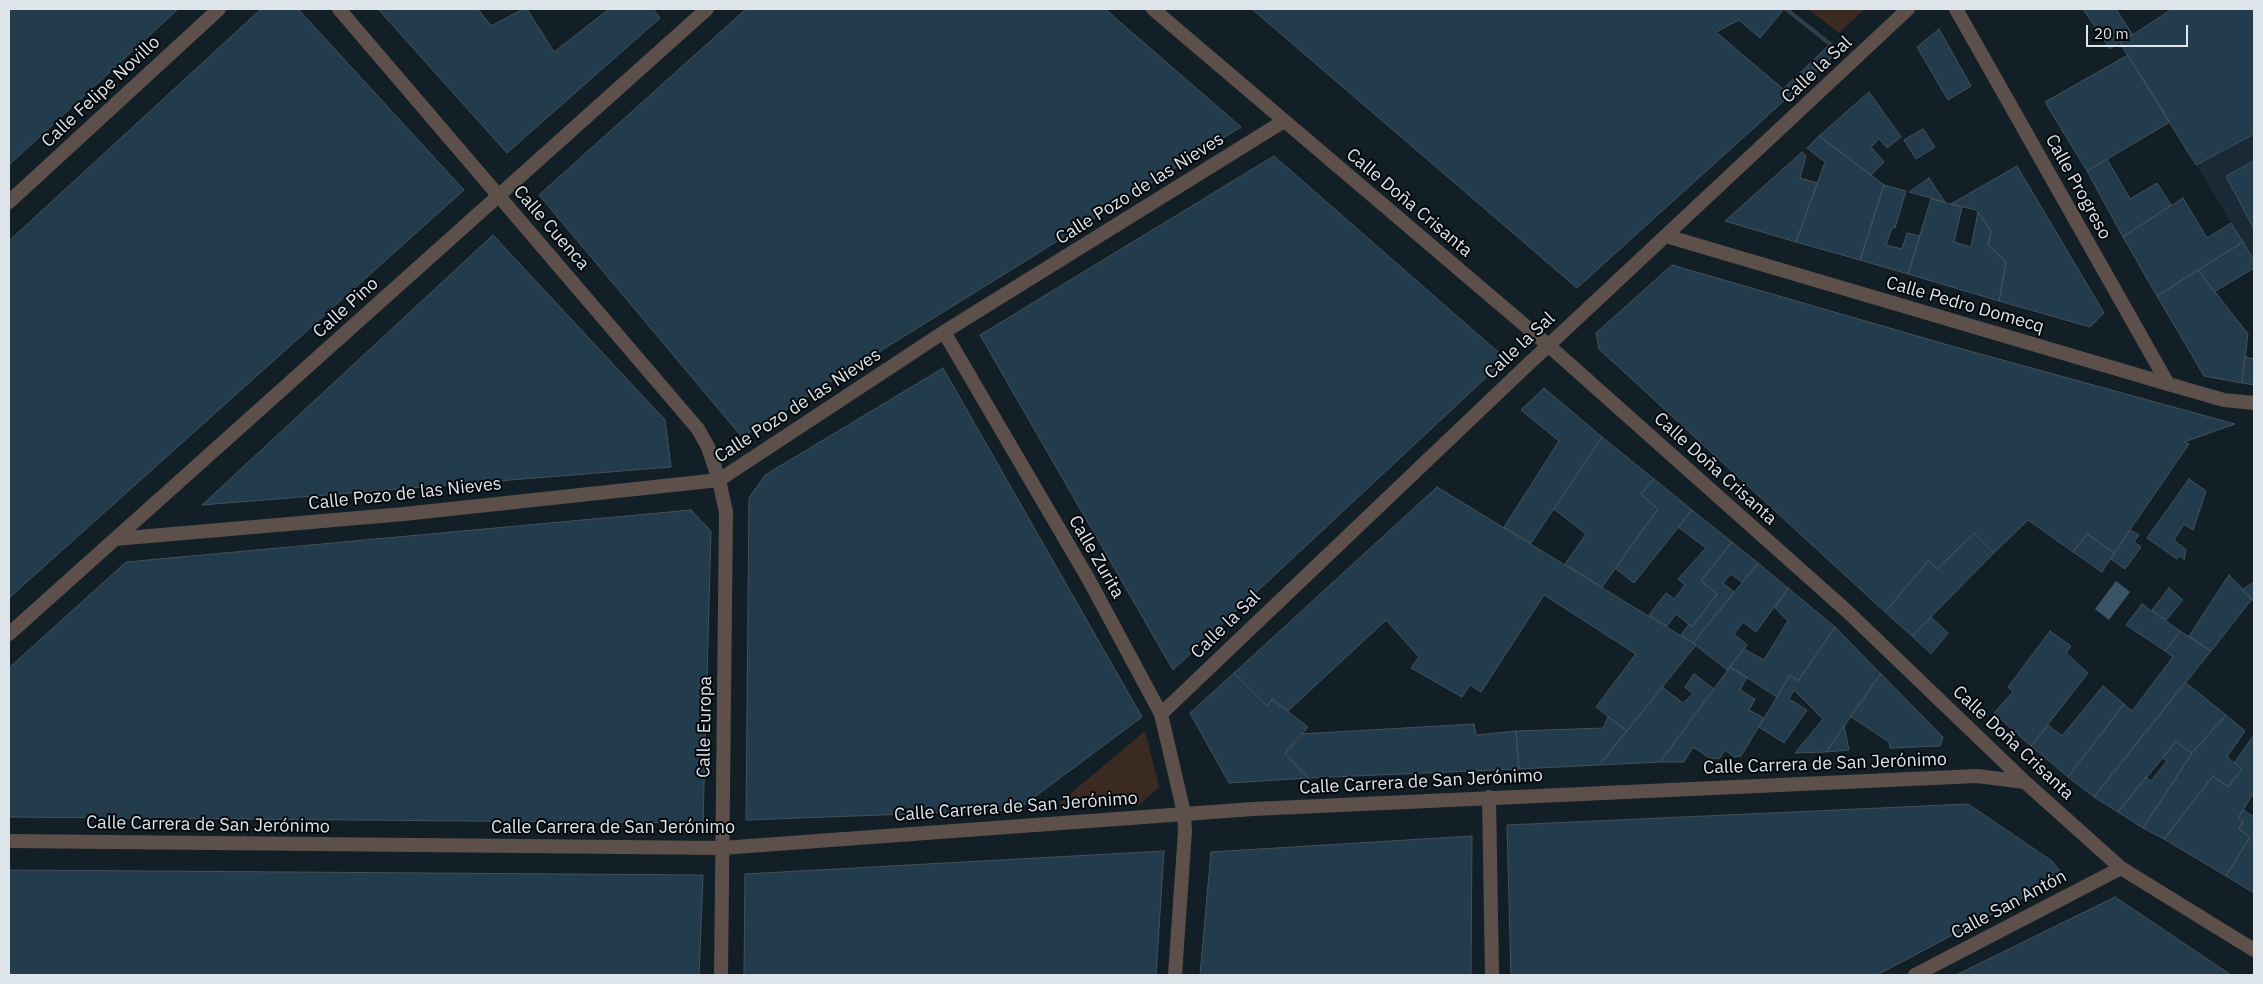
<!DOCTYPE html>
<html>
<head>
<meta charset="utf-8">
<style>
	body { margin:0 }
	#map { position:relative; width:2263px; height:984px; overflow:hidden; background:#131f27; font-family:"IBM Plex Sans",sans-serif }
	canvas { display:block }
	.frame { position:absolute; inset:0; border:10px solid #dde4ea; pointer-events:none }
	.scale { position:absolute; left:2086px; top:25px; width:102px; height:22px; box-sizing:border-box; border:2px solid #dde4ea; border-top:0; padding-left:6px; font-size:15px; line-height:18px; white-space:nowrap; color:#dde4ea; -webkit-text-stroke:4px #04080b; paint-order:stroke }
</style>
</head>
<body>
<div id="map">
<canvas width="2263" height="984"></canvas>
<div class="frame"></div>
<div class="scale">20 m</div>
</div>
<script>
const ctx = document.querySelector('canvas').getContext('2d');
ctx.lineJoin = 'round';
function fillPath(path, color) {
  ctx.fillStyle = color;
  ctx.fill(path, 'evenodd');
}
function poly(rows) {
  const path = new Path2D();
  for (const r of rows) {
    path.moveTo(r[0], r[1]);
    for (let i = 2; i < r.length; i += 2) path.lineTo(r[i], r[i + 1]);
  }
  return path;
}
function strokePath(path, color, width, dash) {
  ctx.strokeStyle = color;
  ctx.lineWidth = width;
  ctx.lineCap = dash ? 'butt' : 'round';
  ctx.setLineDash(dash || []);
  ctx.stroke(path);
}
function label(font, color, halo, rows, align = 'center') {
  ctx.font = font + ' "IBM Plex Sans",sans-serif';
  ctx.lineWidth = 4;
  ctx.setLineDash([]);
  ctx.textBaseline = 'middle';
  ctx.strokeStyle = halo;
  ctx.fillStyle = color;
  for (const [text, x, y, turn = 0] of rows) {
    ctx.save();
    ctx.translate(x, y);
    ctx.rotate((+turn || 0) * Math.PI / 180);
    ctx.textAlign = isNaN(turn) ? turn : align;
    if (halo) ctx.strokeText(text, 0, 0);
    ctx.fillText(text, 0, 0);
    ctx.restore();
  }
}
fillPath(poly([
	[2254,134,2254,260,2196,165]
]), '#192a36');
fillPath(poly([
	[1808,9,1865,9,1839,33],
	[1145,731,1159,787,1139,805,1058,804]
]), '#3b2a21');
fillPath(poly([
	[2116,581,2130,592,2109,620,2095,609]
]), '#3a5467');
const building = poly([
	[9,9,178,9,9,165,9,9],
	[261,9,298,9,464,190,9,598,9,241,261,9],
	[378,9,478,9,491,26,523,9,527,9,554,52,609,9,653,9,660,18,507,153,378,9],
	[746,9,1105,9,1241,127,742,437,539,195,746,9],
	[1252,9,1788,9,1840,50,1577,288,1252,9],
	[1784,9,1829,45,1783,89,1716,32,1739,20,1760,38,1784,9],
	[2083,9,2116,9,2132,34,2110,49,2083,9],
	[2172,9,2254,9,2254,134,2196,165,2120,43,2172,9],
	[1939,29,1971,86,1948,100,1917,47,1939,29],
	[2128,55,2170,122,2087,171,2045,102,2128,55],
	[1869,92,1901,137,1887,148,1879,139,1871,147,1884,162,1871,175,1819,136,1869,92],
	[1923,129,1935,147,1916,159,1904,140,1923,129],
	[1819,136,1884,185,1860,260,1796,242,1825,162,1807,148,1819,136],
	[1802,152,1806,156,1800,178,1817,183,1796,242,1725,221,1802,152],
	[1274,156,1506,359,1173,670,980,335,1274,156],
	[2107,159,2130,199,2157,183,2171,205,2123,237,2087,171,2107,159],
	[2254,161,2254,229,2226,176,2254,161],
	[2017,166,2104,313,2090,327,1999,301,2006,262,1988,245,1991,231,1976,210,1951,204,2017,166],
	[1929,178,1945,202,1909,192,1929,178],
	[1884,185,1906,191,1895,228,1892,228,1886,245,1902,249,1907,233,1920,236,1908,274,1860,260,1884,185],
	[2183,198,2207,238,2231,223,2243,242,2157,296,2123,237,2183,198],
	[1931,199,1962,207,1954,242,1971,247,1978,212,1991,231,1988,245,2006,262,1999,301,1908,274,1931,199],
	[493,235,665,420,671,467,202,505,493,235],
	[2243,242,2254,260,2254,268,2214,292,2198,270,2243,242],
	[1672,265,1955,347,2235,424,2184,442,2189,444,2114,553,2087,534,2073,552,2028,520,1994,553,1974,533,1937,569,1929,560,1885,612,1599,349,1596,333,1672,265],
	[2198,270,2248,334,2242,383,2204,376,2157,296,2198,270],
	[2245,357,2254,359,2254,385,2242,383,2245,357],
	[943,368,1142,717,1017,810,746,820,749,498,765,475,943,368],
	[1544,388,1602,437,1531,543,1504,527,1559,441,1521,410,1544,388],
	[1602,437,1654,479,1641,494,1658,509,1602,587,1565,564,1586,534,1554,509,1602,437],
	[1654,479,1692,510,1634,583,1615,568,1658,509,1641,494,1654,479],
	[2189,479,2206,491,2193,530,2184,524,2174,540,2186,550,2184,560,2180,555,2177,559,2147,538,2189,479],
	[1437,487,1696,645,1627,731,1596,707,1636,654,1544,595,1481,692,1470,685,1462,697,1411,668,1419,657,1386,620,1288,711,1272,699,1267,706,1234,673,1437,487],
	[691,510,711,531,703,823,9,817,9,668,126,562,691,510],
	[1692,510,1732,542,1701,581,1717,594,1692,627,1676,614,1667,626,1649,615,1666,593,1674,599,1685,585,1678,579,1706,548,1678,527,1692,510],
	[2130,530,2139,535,2134,542,2141,547,2125,569,2111,559,2130,530],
	[1974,533,1994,553,1912,636,1885,612,1929,560,1937,569,1974,533],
	[2087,534,2114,553,2102,572,2073,552,2087,534],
	[1732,542,1758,563,1742,582,1731,574,1723,583,1734,592,1693,643,1681,635,1689,624,1692,627,1717,594,1701,581,1732,542],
	[1758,563,1788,588,1756,632,1743,622,1734,634,1747,645,1727,670,1693,643,1758,563],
	[2229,575,2252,599,2211,651,2189,636,2229,575],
	[2254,582,2254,602,2242,590,2254,582],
	[1788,588,1835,627,1798,681,1790,675,1777,697,1730,667,1744,649,1764,660,1788,621,1775,608,1788,588],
	[2169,588,2183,600,2166,620,2152,610,2169,588],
	[2142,604,2180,631,2165,651,2126,625,2142,604],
	[1931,617,1948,633,1931,654,1912,636,1931,617],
	[1835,627,1881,674,1826,752,1795,753,1823,719,1794,690,1789,699,1807,710,1784,743,1759,727,1790,675,1798,681,1835,627],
	[2050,631,2071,646,2066,653,2088,673,2031,746,1994,713,2013,692,2008,687,2050,631],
	[2180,631,2211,651,2094,797,2068,777,2124,704,2132,711,2173,657,2165,651,2180,631],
	[1730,667,1747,677,1740,690,1755,699,1749,710,1764,718,1741,756,1734,757,1725,750,1720,758,1711,759,1693,747,1684,762,1660,762,1730,667],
	[1234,673,1267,706,1272,699,1308,727,1285,754,1308,778,1229,783,1190,713,1234,673],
	[1694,674,1714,689,1660,762,1599,765,1662,687,1683,703,1693,694,1685,687,1694,674],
	[1881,674,1943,737,1940,746,1890,748,1889,742,1850,716,1881,674],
	[2185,682,2226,715,2192,753,2176,742,2118,812,2094,797,2185,682],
	[2103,686,2124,704,2068,777,2031,746,2048,725,2062,736,2103,686],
	[2226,715,2245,731,2227,757,2242,769,2228,787,2213,776,2164,839,2143,828,2192,753,2226,715],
	[1608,717,1627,731,1599,765,1519,769,1516,731,1603,728,1608,717],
	[1474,724,1476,735,1516,731,1519,769,1308,778,1285,754,1300,734,1474,724],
	[1844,726,1849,750,1826,752,1844,726],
	[2254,735,2254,792,2238,818,2243,821,2239,829,2250,837,2226,876,2164,839,2213,776,2228,787,2242,769,2234,763,2254,735],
	[2176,742,2192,753,2143,828,2118,812,2146,777,2151,781,2167,761,2162,757,2176,742],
	[1968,804,2052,861,2064,876,1877,975,1511,975,1507,825,1968,804],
	[2243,810,2254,817,2254,893,2226,876,2250,837,2239,829,2243,821,2238,818,2243,810],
	[1472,836,1471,975,1200,975,1211,852,1472,836],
	[1164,851,1156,975,744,975,745,874,1164,851],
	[9,870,703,875,699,975,9,975,9,870],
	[2115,897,2231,975,1956,975,2115,897]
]);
fillPath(building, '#223b4d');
strokePath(building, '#44515a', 1);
strokePath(poly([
	[339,9,698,429,708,447,719,480,726,512,721,975],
	[1153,9,1548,345,1848,612,2025,782,2121,868,2254,950],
	[1956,9,2168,384],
	[9,202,219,9],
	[1666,236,2168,384,2224,400,2254,403],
	[944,332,1089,580,1161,714,1184,813,1185,831,1175,975],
	[115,539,404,514,719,480,944,332,1284,121],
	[9,634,707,9],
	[1161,714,1521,371,1908,9],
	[1489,797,1492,975],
	[9,841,722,848,1253,809,1977,776,2025,782],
	[1915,975,2121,868]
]), '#5d504a', 14);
label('18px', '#dde4ea', '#04080b', [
	["Calle la Sal",1817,70,-43],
	["Calle Felipe Novillo",101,92,-43],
	["Calle Progreso",2078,187,61],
	["Calle Pozo de las Nieves",1140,189,-32],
	["Calle Doña Crisanta",1409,203,40],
	["Calle Cuenca",551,228,49],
	["Calle Pedro Domecq",1965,305,16],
	["Calle Pino",346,308,-42],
	["Calle la Sal",1520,346,-43],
	["Calle Pozo de las Nieves",798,406,-33],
	["Calle Doña Crisanta",1715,469,42],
	["Calle Pozo de las Nieves",405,494,-6],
	["Calle Zurita",1096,557,60],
	["Calle la Sal",1226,625,-44],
	["Calle Europa",705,727,-89],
	["Calle Doña Crisanta",2013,743,43],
	["Calle Carrera de San Jerónimo",1825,764,-2],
	["Calle Carrera de San Jerónimo",1421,782,-3],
	["Calle Carrera de San Jerónimo",1016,807,-4],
	["Calle Carrera de San Jerónimo",208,825,1],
	["Calle Carrera de San Jerónimo",613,828],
	["Calle San Antón",2009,905,-28]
]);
</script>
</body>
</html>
